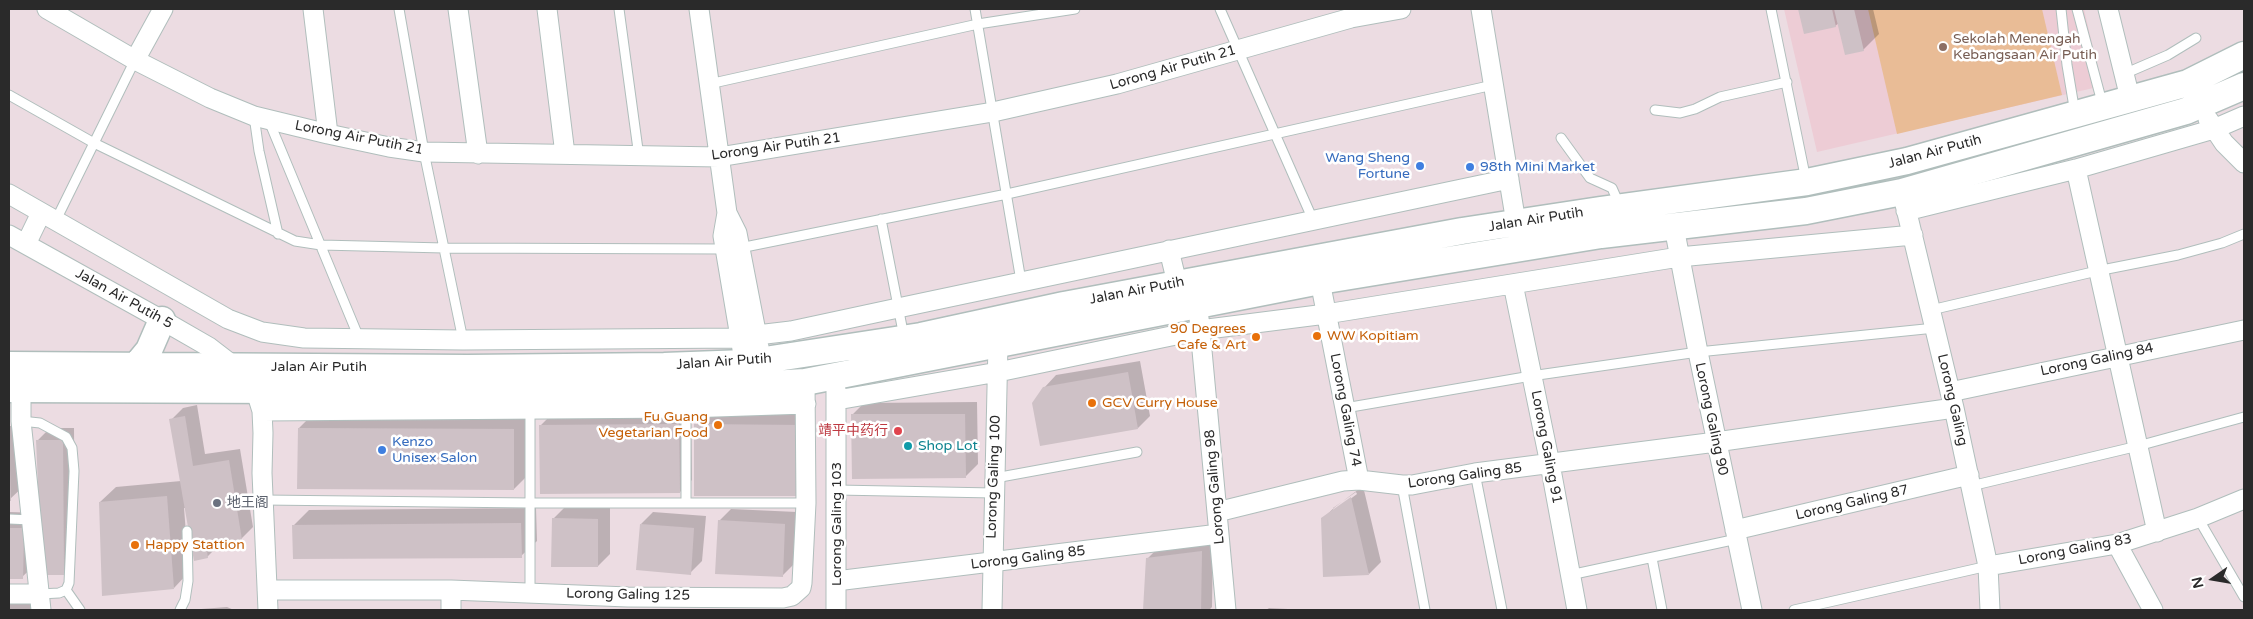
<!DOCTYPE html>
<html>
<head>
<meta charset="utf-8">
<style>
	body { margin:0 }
	#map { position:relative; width:2253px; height:619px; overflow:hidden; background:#ecdce2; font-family:"Varela Round",sans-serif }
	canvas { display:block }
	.frame { position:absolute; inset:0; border:10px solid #2a2a2a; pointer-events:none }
	.north { position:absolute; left:2188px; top:554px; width:50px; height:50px; -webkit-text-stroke:4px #fff; paint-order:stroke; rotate:257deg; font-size:14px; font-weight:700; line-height:20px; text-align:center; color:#2a2a2a }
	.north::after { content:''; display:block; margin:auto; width:18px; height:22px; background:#2a2a2a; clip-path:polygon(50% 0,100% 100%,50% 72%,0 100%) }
</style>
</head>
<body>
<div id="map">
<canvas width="2253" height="619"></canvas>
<div class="frame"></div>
<div class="north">N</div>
</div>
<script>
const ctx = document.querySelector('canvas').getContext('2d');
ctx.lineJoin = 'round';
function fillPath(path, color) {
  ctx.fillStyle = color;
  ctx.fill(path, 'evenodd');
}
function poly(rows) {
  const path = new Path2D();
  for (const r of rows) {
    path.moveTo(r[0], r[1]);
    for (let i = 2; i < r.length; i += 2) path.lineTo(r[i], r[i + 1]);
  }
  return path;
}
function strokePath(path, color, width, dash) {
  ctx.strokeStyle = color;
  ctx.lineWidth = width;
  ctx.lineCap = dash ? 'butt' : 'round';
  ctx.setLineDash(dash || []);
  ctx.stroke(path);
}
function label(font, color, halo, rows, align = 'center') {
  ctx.font = font + ' "Varela Round","Noto Sans SC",sans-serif';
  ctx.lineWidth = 5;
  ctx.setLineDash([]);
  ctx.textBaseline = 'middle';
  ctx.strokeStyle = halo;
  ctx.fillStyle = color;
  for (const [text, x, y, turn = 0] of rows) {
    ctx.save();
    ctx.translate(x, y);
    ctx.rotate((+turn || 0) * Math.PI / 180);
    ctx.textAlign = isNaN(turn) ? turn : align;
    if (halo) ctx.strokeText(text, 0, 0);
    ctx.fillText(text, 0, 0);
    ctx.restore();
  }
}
fillPath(poly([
	[1784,9,2084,9,2102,86,1817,152]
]), '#edccd5');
fillPath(poly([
	[1868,9,2042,9,2062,95,1897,134]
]), '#e9bc96');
fillPath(poly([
	[1800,9,1873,9,1879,34,1863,50,1839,23,1835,26,1805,33],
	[1140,361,1150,416,1138,428,1044,388,1056,375],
	[977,402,978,464,966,476,852,415,864,403],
	[197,405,205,454,240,449,253,527,241,539,219,542,219,545,207,557,186,508,184,508,189,572,174,588,100,502,116,487,181,481,171,420,183,408],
	[691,412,692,480,680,492,540,426,552,414],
	[708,413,808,413,808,483,696,425],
	[311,416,526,418,526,477,514,489,299,428],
	[9,426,25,426,26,484,9,500],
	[50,428,74,428,75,561,63,573,38,440],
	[1363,486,1381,562,1369,574,1322,519,1335,507],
	[1356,492,1357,494,1333,512,1333,508],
	[565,507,610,507,610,554,598,566,553,519],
	[536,508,537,541,521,556,294,525,309,510],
	[731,509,797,512,794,564,782,576,719,521],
	[9,512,39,513,38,562,22,577,9,577],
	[653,512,706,516,702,561,690,573,641,524],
	[1213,540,1212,607,1209,610,1144,610,1148,558,1160,546],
	[9,598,44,598,44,610,9,610],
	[227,607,234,610,188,610],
	[1269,608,1307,610,1266,610],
	[376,609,421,609,421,610,375,610]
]), '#0003');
fillPath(poly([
	[1798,9,1832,9,1836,27,1804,34],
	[1834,9,1854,9,1864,51,1845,55],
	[1128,372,1138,429,1040,446,1032,403,1043,387],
	[851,414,965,414,966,478,852,479],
	[185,416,193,466,229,460,242,540,206,545,208,558,194,561,169,419],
	[679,424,680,493,540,494,539,425],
	[694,424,797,425,797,496,694,496],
	[298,428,514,429,514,490,297,489],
	[36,440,63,440,64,575,42,575],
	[9,471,10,471,11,501,9,501],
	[167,496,174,589,102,596,99,502],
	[1351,497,1369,575,1323,577,1321,518],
	[552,518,598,519,598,567,551,567],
	[718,520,785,524,783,577,715,574],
	[521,523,522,558,293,559,292,525],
	[640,524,694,528,691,575,636,570],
	[9,528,24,528,23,579,9,579],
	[1202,551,1201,610,1143,610,1146,558]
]), '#cec1c6');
const lane = poly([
	[399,9,424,152,463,340],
	[619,9,639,157],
	[975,9,1021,281],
	[1220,9,1313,220],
	[1771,9,1806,180],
	[2061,9,2067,65,2075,113],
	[2077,9,2103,106],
	[2124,74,2168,55,2196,38],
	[709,84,978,24,1075,9],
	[9,95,94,143,295,241,321,245,444,248,725,249],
	[1655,110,1680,113,1695,109,1720,97,1787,82],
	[254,116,259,151,278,234],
	[269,121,359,338],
	[1561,138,1590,178,1612,188,1619,204],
	[881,219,904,337],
	[56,220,135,60],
	[740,248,1007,194,1493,85],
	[1931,310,2097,271,2178,255,2222,243,2244,234],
	[1345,408,1531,376,1698,352,1935,328],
	[21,421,40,423,66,437,72,448,74,471,69,583,66,590,59,593,40,594],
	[1475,473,1502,610],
	[995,478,1137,452],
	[1402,485,1425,610],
	[1971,486,2138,446,2244,417],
	[837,490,994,493],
	[263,500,530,503,806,503],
	[686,502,686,407],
	[2198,518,2244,597],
	[9,519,32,520],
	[1652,558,1662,610],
	[1570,575,1737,539],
	[66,590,80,610],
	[530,592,530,409],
	[180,610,185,600,188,581,187,531],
	[1794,610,1988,566]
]);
const street = poly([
	[47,9,135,60,210,98,254,116,328,134,389,147,424,152,719,157,993,112,1117,84,1351,18,1401,9],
	[313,9,328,134],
	[458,9,478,154],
	[547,9,565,154],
	[699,9,727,213,723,236,742,349],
	[1481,9,1518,235],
	[2108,9,2130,98],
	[135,60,163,9],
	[2208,119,2224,143,2244,163],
	[2076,169,2157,532],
	[1902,192,1954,408,1988,566,1990,610],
	[9,194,228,319,262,332,304,338,463,340,741,338],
	[1906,211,2076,169,2214,129,2244,116],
	[727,213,737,233,759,347],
	[1674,227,1698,352,1752,610],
	[9,235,162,320,209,347,235,367],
	[26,244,41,213],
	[1169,250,1177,283],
	[1320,281,1359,480],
	[1513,284,1550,464,1577,610],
	[1199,318,1226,610],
	[757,335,791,331,898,308,1509,179],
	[21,389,21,421,41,610],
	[836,389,836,610],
	[1950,392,2244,330],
	[258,398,262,411,263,433,262,473,268,610],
	[837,400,998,372,1200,330,1326,314,1679,257,1913,235],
	[262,411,686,408,806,404],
	[1217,512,1343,481,1359,480,1402,485,1412,485,1475,473,1716,442,1954,408],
	[1735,530,1969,475],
	[2117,544,2153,610],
	[1988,566,2117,544,2198,518,2244,499],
	[836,581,1219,534],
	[267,590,451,590,628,597,783,598,792,596,801,588,802,583,806,503,805,382],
	[9,594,40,594],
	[451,610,451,590],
	[992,610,998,344]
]);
const secondary = poly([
	[9,365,467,368,664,366,745,363,921,336,1064,305,1462,231,1600,210,1807,182,1907,161,2188,83,2244,55],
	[135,367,149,350,162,320],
	[9,389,580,391,686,389,805,382,1320,281,1601,235,1806,211,1902,192,2186,111,2244,86]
]);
strokePath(lane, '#b0bebc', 11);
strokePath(street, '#b0bebc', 21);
strokePath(secondary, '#b0bebc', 29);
strokePath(lane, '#fff', 9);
strokePath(street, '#fff', 19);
strokePath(secondary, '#fff', 26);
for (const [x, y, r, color] of [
	[1943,47,5,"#8d6e63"],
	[1420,166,5,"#3f7fe0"],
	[1470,167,5,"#3f7fe0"],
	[1317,336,5,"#e8710a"],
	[1256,337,5,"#e8710a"],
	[1092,403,5,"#e8710a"],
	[718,425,5,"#e8710a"],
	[898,431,5,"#e0444e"],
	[908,446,5,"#0f9aa8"],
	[382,450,5,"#3f7fe0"],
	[217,503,5,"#6b7280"],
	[135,545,5,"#e8710a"]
]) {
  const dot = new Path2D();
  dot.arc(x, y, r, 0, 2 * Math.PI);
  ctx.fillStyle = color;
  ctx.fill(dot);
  strokePath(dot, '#fff', 2);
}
label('14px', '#785e54', '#fff', [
	["Sekolah Menengah",1953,39],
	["Kebangsaan Air Putih",1953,55]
], 'left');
label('14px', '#2a2a2a', '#fff', [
	["Lorong Air Putih 21",1173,68,-16],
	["Lorong Air Putih 21",359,138,11],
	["Lorong Air Putih 21",776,147,-8],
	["Jalan Air Putih",1935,152,-15],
	["Jalan Air Putih",1536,220,-9],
	["Jalan Air Putih",1137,291,-11],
	["Jalan Air Putih 5",124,299,29],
	["Lorong Galing 84",2097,360,-12],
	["Jalan Air Putih",724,362,-4],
	["Jalan Air Putih",319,367],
	["Lorong Galing",1952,400,77],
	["Lorong Galing 74",1345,410,79],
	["Lorong Galing 90",1711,419,78],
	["Lorong Galing 91",1546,447,79],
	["Lorong Galing 85",1465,476,-8],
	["Lorong Galing 100",994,477,-88],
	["Lorong Galing 98",1215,487,-95],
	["Lorong Galing 87",1852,503,-13],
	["Lorong Galing 103",837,524,-90],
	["Lorong Galing 83",2075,550,-11],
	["Lorong Galing 85",1028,558,-7],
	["Lorong Galing 125",628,595,1]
]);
label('14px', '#366cbe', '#fff', [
	["Wang Sheng",1410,158,"right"],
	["Fortune",1410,174,"right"],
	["98th Mini Market",1480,167],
	["Kenzo",392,442],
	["Unisex Salon",392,458]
], 'left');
label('14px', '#c56008', '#fff', [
	["90 Degrees",1246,329,"right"],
	["Cafe & Art",1246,345,"right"],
	["WW Kopitiam",1327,336],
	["GCV Curry House",1102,403],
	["Fu Guang",708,417,"right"],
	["Vegetarian Food",708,433,"right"],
	["Happy Stattion",145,545]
], 'left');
label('14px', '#be3a42', '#fff', [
	["靖平中药行",888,431]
], 'right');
label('14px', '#0d838f', '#fff', [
	["Shop Lot",918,446]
], 'left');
label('14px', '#5b616d', '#fff', [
	["地王阁",227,503]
], 'left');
</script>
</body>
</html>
